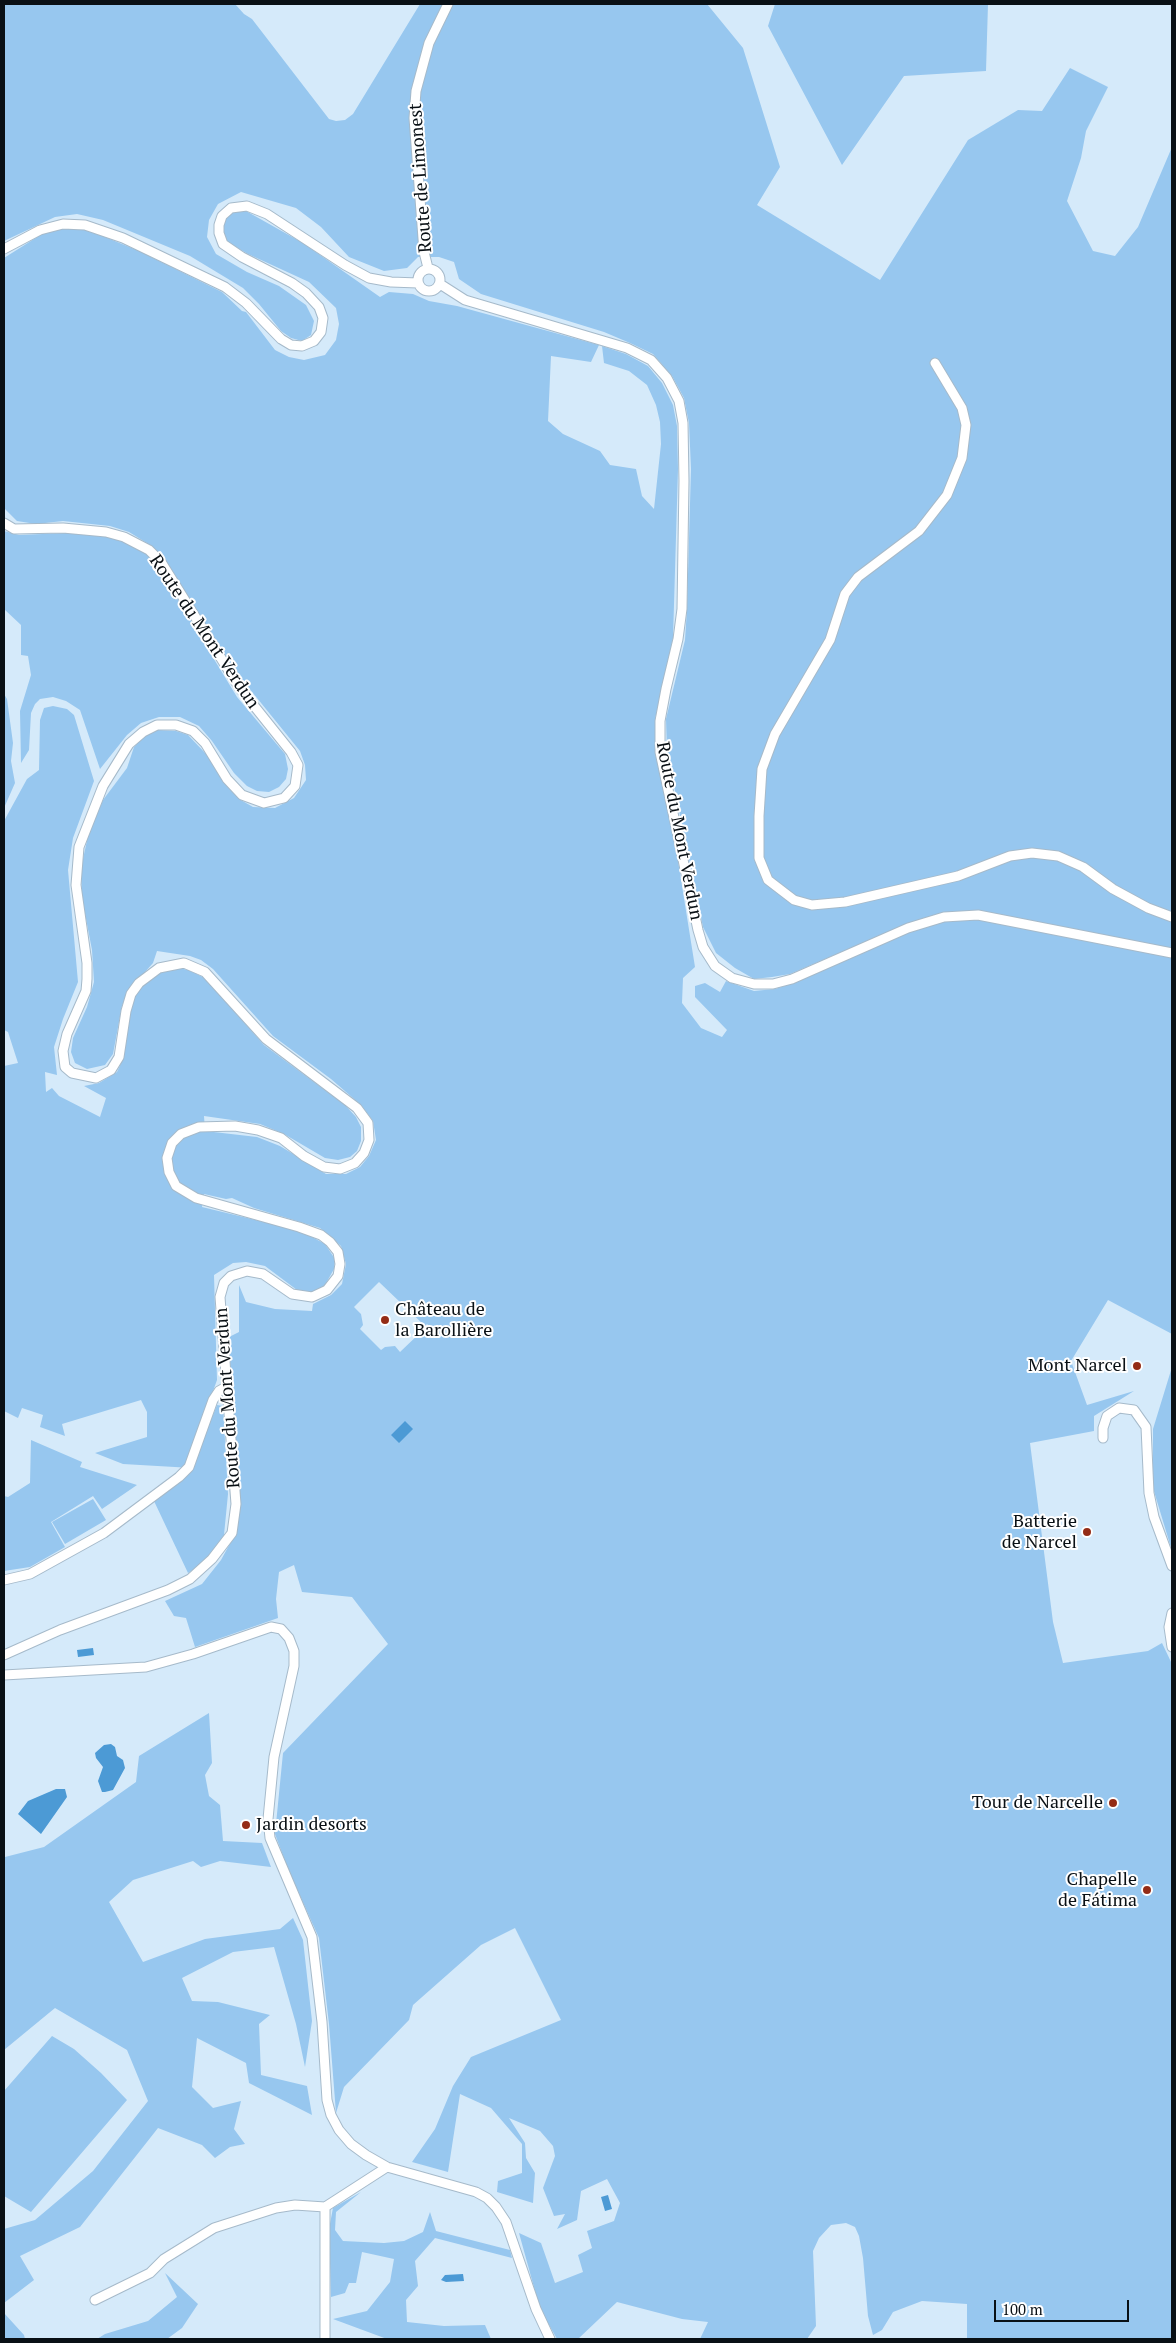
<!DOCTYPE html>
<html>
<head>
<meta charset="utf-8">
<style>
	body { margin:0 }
	#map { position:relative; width:1176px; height:2343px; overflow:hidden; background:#d5eafa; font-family:"PT Serif",serif }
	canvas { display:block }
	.frame { position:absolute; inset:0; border:5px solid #091015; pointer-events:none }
	.scale { position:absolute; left:994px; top:2300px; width:135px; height:22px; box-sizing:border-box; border:2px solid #091015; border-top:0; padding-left:6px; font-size:15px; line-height:18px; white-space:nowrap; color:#091015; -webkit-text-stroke:4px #fff; paint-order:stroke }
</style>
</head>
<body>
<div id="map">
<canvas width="1176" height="2343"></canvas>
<div class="frame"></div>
<div class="scale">100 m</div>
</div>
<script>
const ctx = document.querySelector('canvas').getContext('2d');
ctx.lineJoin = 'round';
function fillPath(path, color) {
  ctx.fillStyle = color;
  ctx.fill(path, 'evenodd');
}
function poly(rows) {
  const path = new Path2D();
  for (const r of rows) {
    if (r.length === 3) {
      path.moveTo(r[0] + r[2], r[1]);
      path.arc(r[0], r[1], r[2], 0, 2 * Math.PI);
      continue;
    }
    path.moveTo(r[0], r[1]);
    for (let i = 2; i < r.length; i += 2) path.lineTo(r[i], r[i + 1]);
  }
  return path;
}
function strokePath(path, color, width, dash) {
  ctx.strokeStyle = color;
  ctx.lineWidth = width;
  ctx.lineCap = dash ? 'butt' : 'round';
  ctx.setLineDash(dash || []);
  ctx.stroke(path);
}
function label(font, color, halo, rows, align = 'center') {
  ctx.font = font + ' "PT Serif",serif';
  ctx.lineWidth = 4;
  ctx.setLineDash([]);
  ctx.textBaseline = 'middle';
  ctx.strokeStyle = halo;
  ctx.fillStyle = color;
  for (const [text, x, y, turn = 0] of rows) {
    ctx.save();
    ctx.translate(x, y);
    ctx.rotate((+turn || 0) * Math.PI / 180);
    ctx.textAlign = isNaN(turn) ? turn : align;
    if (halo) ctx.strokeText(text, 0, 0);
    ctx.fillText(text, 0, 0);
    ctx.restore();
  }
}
fillPath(poly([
	[4,4,235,4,244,14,252,19,329,119,336,121,345,120,353,114,420,4,707,4,743,48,780,167,757,205,880,280,968,140,1018,110,1042,111,1070,68,1108,87,1086,131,1081,158,1067,201,1093,251,1115,256,1138,227,1172,147,1172,948,978,912,907,924,790,974,772,977,754,979,735,968,716,953,703,927,667,752,666,719,685,640,687,609,691,469,689,423,684,398,672,376,653,354,630,343,604,332,481,294,459,279,454,262,439,257,418,257,407,268,384,271,349,257,321,227,296,208,241,192,218,204,209,220,207,237,216,254,247,272,279,286,306,305,314,321,311,335,302,341,291,338,281,331,259,304,243,288,190,256,103,220,77,214,55,217,4,241],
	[775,4,988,4,986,71,904,76,842,165,768,26],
	[246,211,303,243,380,297,389,292,413,294,429,301,457,306,599,345,591,362,551,356,548,421,563,434,600,451,610,465,636,469,642,496,654,509,661,444,660,422,656,405,647,385,629,371,604,363,602,346,626,354,648,366,662,383,673,405,677,426,678,469,673,638,655,719,655,753,674,836,695,967,683,978,682,1003,701,1028,722,1037,727,1030,695,997,695,986,705,983,720,992,726,981,754,991,775,989,794,983,909,931,945,919,978,917,1039,928,1172,957,1172,1334,1108,1300,1071,1361,1087,1405,1134,1391,1094,1416,1094,1431,1030,1443,1053,1622,1063,1663,1148,1651,1162,1643,1172,1664,1172,2339,967,2339,967,2304,922,2301,893,2312,882,2330,873,2335,868,2316,863,2258,859,2236,855,2227,846,2223,831,2225,819,2238,813,2251,816,2326,807,2339,700,2339,708,2322,682,2319,617,2302,578,2339,557,2339,540,2309,519,2233,541,2243,555,2283,583,2272,578,2255,592,2248,587,2231,614,2221,620,2203,607,2179,581,2191,577,2220,557,2229,565,2214,554,2216,543,2188,555,2156,553,2146,540,2131,509,2118,525,2143,526,2158,535,2173,533,2203,497,2192,498,2181,522,2173,522,2144,491,2108,460,2094,448,2172,412,2162,435,2129,453,2086,471,2057,561,2020,515,1928,481,1945,413,2005,409,2020,344,2087,336,2113,329,2024,319,1938,288,1869,275,1834,283,1753,388,1644,352,1597,302,1592,294,1565,279,1572,276,1599,278,1618,195,1647,186,1618,174,1616,165,1601,202,1584,221,1560,233,1538,232,1399,229,1337,239,1332,239,1285,246,1302,275,1309,312,1311,313,1304,331,1295,342,1284,346,1264,341,1246,320,1228,254,1208,232,1198,226,1199,204,1194,202,1207,301,1231,325,1244,335,1259,334,1269,325,1285,319,1290,308,1293,297,1290,265,1266,246,1262,233,1263,214,1275,217,1380,207,1408,213,1415,217,1405,223,1406,228,1494,223,1545,204,1563,188,1573,154,1501,192,1468,123,1464,95,1453,147,1437,147,1412,141,1400,62,1424,65,1436,40,1427,43,1415,22,1408,18,1418,4,1411,4,1066,18,1063,8,1032,4,1030,4,821,27,779,39,770,40,720,44,708,53,706,67,709,74,715,94,781,73,838,68,870,78,982,63,1019,54,1047,57,1075,45,1072,46,1092,52,1088,59,1096,100,1117,106,1098,84,1086,99,1083,117,1072,123,1059,130,1009,135,995,141,986,162,970,175,967,188,970,205,978,264,1045,345,1105,356,1117,361,1127,361,1141,357,1151,350,1157,338,1160,325,1158,284,1134,260,1124,204,1116,205,1131,257,1137,280,1146,326,1174,346,1174,360,1167,369,1156,376,1140,373,1121,361,1105,331,1079,273,1036,213,969,201,960,190,956,157,951,153,963,128,991,122,1006,113,1054,105,1065,87,1069,75,1063,71,1052,73,1038,87,1007,94,982,92,950,82,898,81,868,88,836,103,800,127,768,134,747,145,736,158,730,176,731,188,735,207,755,225,784,239,799,253,807,275,808,294,798,306,780,305,765,300,751,227,661,166,562,150,545,129,532,110,526,63,521,36,524,17,521,4,508,4,258,42,234,63,228,88,230,139,251,222,292,242,311,246,312,275,350,289,357,304,360,325,355,336,340,339,324,336,308,309,282,248,254,227,242,223,232,225,218,233,212],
	[379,1282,425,1326,427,1324,432,1329,427,1334,423,1330,400,1352,395,1346,385,1347,381,1350,360,1329,363,1325,361,1314,354,1307],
	[4,531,19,535,89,532,126,542,145,553,158,567,237,697,285,754,288,769,286,779,279,787,269,792,257,791,247,786,234,773,212,741,199,726,180,717,159,717,141,723,127,735,100,769,80,710,66,701,53,697,40,699,35,704,31,713,29,750,21,763,20,711,31,675,28,656,21,655,21,625,4,609],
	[4,694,7,699,13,743,11,761,15,783,4,808],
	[1172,1367,1172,1551,1153,1488,1153,1429],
	[31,1440,82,1462,80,1467,137,1485,102,1509,93,1496,51,1522,65,1547,30,1567,4,1571,4,1496,8,1497,30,1483],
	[93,1499,106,1520,65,1544,52,1522],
	[209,1713,212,1763,205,1775,209,1796,220,1805,223,1841,262,1843,271,1867,220,1861,201,1867,193,1861,133,1880,109,1902,143,1962,205,1939,280,1929,293,1918,303,1940,312,2021,305,2067,296,2024,274,1947,233,1952,182,1978,192,2001,218,2002,270,2015,259,2024,261,2075,307,2086,312,2115,249,2083,246,2063,197,2038,192,2087,213,2108,241,2101,234,2129,245,2144,230,2147,215,2158,202,2145,158,2128,80,2227,20,2256,34,2280,4,2303,4,2229,35,2220,93,2171,148,2101,127,2050,55,2008,4,2050,4,1855,5,1857,44,1847,136,1782,139,1756],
	[52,2036,74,2049,101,2073,127,2100,31,2212,4,2196,4,2091],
	[361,2192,336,2212,335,2230,343,2241,384,2243,404,2241,423,2232,430,2212,436,2231,510,2250,512,2258,435,2238,415,2261,418,2286,406,2300,407,2322,444,2326,485,2325,491,2339,387,2339,333,2319,367,2311,390,2282,394,2259,362,2252,356,2283,349,2283,345,2293,331,2297,329,2229,333,2208],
	[165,2273,198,2304,182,2328,167,2339,97,2339,105,2334,148,2321,177,2297],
	[4,2313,24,2335,25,2339,4,2339]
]), '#97c7ef');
fillPath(poly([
	[405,1421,413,1429,399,1443,391,1435],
	[93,1648,94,1655,78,1657,77,1650],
	[111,1744,115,1747,117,1756,123,1760,125,1768,113,1790,105,1792,102,1792,98,1781,103,1767,96,1758,95,1753,104,1745],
	[56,1789,65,1789,67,1797,41,1834,18,1814,28,1801],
	[608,2195,612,2209,605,2211,601,2197],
	[463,2274,464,2281,446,2282,441,2280,445,2275]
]), '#4c9ad5');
const minor = poly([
	[4,249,40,230,63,224,85,225,123,238,225,287,246,303,281,339,291,345,302,346,314,341,321,332,323,318,319,307,306,293,292,283,242,257,223,244,219,233,219,225,222,216,231,208,247,206,267,214,345,265,369,278,391,282,418,283],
	[428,268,424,252,414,118,416,91,429,43,448,4],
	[429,280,11],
	[440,284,465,300,627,348,651,360,667,378,679,401,683,423,684,481,682,609,678,639,666,689,660,721,660,752,698,930,703,947,715,966,732,978,754,984,773,984,792,979,908,928,944,917,978,915,1172,953],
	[935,363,962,408,966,425,962,458,947,495,919,531,858,577,845,594,830,640,775,734,762,769,759,816,759,858,768,880,794,900,812,905,845,902,958,876,1010,856,1032,853,1058,856,1083,867,1113,889,1148,908,1172,917],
	[4,523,14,529,63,528,106,532,124,537,149,550,161,562,239,687,291,752,298,765,295,786,284,798,264,803,242,795,227,779,205,743,193,731,176,725,157,725,143,732,129,744,103,786,79,847,76,885,87,963,87,979,86,991,67,1034,63,1051,65,1067,72,1073,96,1078,111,1070,119,1057,126,1011,131,994,139,983,159,968,184,963,205,972,266,1039,357,1108,368,1123,369,1140,364,1153,355,1163,340,1169,324,1167,304,1156,281,1138,258,1130,235,1126,199,1127,181,1134,172,1143,167,1158,169,1172,176,1186,196,1198,299,1227,321,1235,330,1242,338,1252,340,1264,338,1276,327,1290,312,1297,292,1294,263,1274,247,1271,231,1276,224,1283,220,1297,236,1504,232,1533,212,1559,190,1579,168,1590,60,1630,4,1655],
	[1103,1438,1103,1428,1107,1416,1119,1408,1134,1410,1146,1427,1149,1493,1154,1517,1172,1566],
	[4,1580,30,1574,104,1533,179,1477,189,1467,213,1400,219,1391,226,1387],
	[1172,1613,1169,1627,1172,1647],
	[4,1675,146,1667,193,1654,271,1627,281,1629,289,1638,294,1651,294,1666,274,1757,268,1819,270,1838,312,1937,322,2022,327,2100,331,2115,339,2130,351,2144,366,2155,387,2167,476,2192,487,2198,496,2207,506,2222,536,2309,550,2339],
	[95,2300,150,2273,164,2259,214,2228,276,2208,295,2205,325,2207],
	[325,2339,325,2207,387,2167]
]);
strokePath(minor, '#a6baca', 11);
strokePath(minor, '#fff', 9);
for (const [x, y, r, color] of [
	[385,1320,5,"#942c16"],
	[1137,1366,5,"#942c16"],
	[1087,1532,5,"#942c16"],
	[1113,1803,5,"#942c16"],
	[246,1825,5,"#942c16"],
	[1147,1890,5,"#942c16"]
]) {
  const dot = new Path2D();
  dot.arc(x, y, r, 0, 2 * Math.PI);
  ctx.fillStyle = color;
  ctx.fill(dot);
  strokePath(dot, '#fff', 2);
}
label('18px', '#091015', '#fff', [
	["Route de Limonest",421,178,-94],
	["Route du Mont Verdun",204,632,56],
	["Route du Mont Verdun",679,831,79],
	["Route du Mont Verdun",228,1398,-94]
]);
label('18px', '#091015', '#fff', [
	["Château de",395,1310,"left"],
	["la Barollière",395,1331,"left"],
	["Mont Narcel",1127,1366],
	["Batterie",1077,1522],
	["de Narcel",1077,1543],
	["Tour de Narcelle",1103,1803],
	["Jardin desorts",256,1825,"left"],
	["Chapelle",1137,1880],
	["de Fátima",1137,1901]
], 'right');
</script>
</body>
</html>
